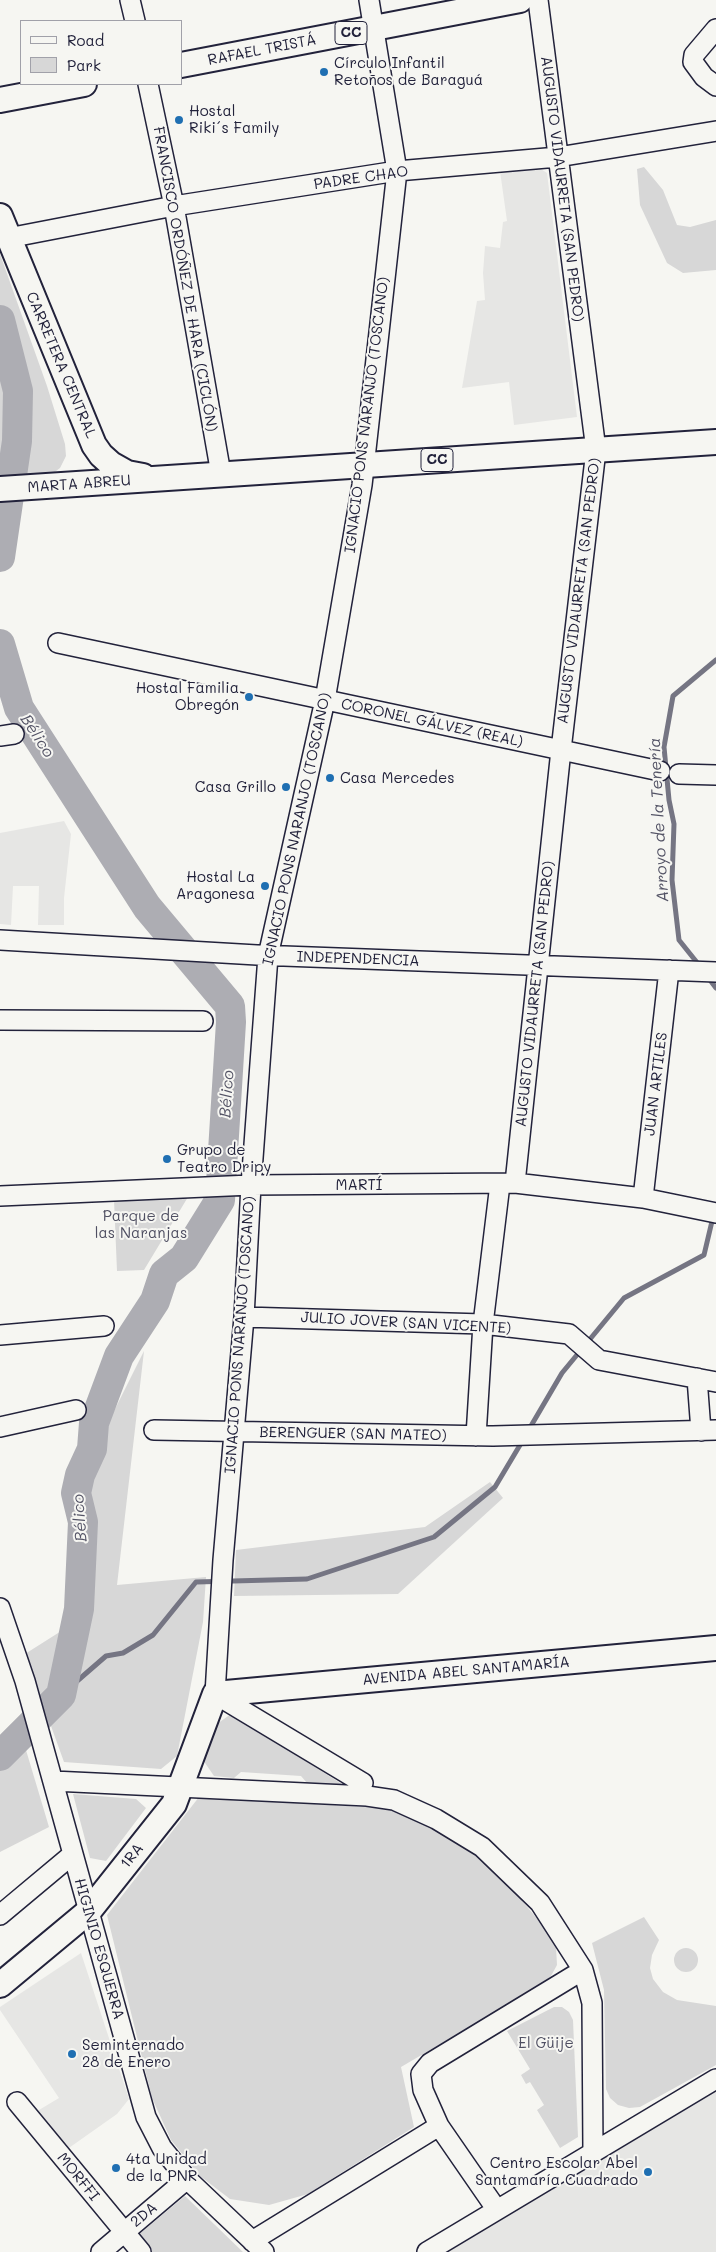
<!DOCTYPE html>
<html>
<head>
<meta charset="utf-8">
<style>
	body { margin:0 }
	#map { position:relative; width:716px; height:2252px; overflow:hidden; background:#f6f6f2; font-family:Mali,sans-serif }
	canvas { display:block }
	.legend { position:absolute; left:20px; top:20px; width:162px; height:65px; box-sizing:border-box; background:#f6f6f2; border:1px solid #a1a1a9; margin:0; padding:6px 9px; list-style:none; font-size:15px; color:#22223b }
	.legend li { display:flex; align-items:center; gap:10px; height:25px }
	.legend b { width:25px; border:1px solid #a1a1a9 }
</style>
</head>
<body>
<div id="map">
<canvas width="716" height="2252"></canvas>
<ul class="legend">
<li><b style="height:6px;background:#f6f6f2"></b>Road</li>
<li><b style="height:14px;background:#d7d7d7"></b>Park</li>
</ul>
</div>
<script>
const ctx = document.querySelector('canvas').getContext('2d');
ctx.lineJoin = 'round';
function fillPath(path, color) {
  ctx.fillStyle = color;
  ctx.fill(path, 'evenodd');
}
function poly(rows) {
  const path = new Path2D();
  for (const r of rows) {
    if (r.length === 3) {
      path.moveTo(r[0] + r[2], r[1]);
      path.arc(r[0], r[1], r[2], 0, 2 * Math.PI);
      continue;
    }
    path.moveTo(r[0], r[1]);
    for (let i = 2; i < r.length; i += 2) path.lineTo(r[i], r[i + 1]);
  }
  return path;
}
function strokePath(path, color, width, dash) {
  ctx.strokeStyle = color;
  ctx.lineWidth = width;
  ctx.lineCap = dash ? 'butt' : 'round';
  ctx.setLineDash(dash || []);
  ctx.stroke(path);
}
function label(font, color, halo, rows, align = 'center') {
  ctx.font = font + ' Mali,sans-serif';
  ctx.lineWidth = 4;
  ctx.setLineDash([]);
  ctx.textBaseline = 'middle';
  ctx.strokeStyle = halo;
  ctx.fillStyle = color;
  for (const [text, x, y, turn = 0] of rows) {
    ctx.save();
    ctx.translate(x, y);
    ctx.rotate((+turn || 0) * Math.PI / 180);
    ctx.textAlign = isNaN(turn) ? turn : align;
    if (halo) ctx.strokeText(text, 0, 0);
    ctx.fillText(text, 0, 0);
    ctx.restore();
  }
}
fillPath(poly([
	[536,166,547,173,577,417,514,425,509,382,462,388,477,301,485,300,483,273,485,246,500,248,503,222,507,221,500,171],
	[64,821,71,834,64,898,64,925,38,925,39,886,13,886,11,925,0,924,0,833],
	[81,1953,129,2099,117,2114,66,2150,34,2113,59,2098,0,2010,0,2007],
	[716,2091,716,2252,445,2252]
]), '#e6e6e4');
fillPath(poly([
	[644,167,663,190,677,225,690,227,716,220,716,270,683,273,667,263,640,205,637,169],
	[0,254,47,386,65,444,66,456,60,468,48,477,0,479],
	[188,1197,144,1270,117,1271,114,1200],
	[144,1351,117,1585,206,1577,203,1622,177,1756,161,1769,64,1762,25,1654,66,1628,85,1592,89,1521,84,1506,88,1470,99,1457,104,1431],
	[490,1482,503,1498,398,1594,234,1596,236,1550,425,1527],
	[231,1714,345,1786,307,1783,301,1776,241,1772,234,1778,214,1776,203,1760,214,1726],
	[23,1740,49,1827,0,1852,0,1748],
	[73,1794,136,1799,146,1808,106,1861,90,1858],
	[199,1797,396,1809,485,1857,545,1928,556,1947,557,1965,551,1976,541,1985,401,2067,414,2127,308,2194,269,2205,230,2199,200,2176,171,2140,152,2098,107,1915],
	[644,1917,659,1940,652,1955,650,1968,653,1979,663,1992,677,2000,716,2006,716,2065,640,2107,629,2108,618,2105,610,2098,606,2089,604,1990,592,1943],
	[686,1960,12],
	[554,2007,562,2007,569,2012,573,2020,578,2137,560,2148,537,2110,544,2105,530,2082,526,2084,521,2075,530,2069,507,2031],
	[185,2196,243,2252,152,2252,137,2236]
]), '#d7d7d7');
strokePath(poly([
	[699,965,679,940,672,880,674,824,669,800,664,747,673,696,716,660],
	[707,976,716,988],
	[586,1344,624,1298,704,1255,713,1217],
	[528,1431,562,1373,581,1350],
	[61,1695,106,1656,123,1653,153,1635,196,1582,307,1579,434,1537,495,1487,523,1440]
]), '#757583', 5);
strokePath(poly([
	[0,320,18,391,17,441,0,557],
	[0,644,19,708,147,907,230,1006,231,1022,220,1200,184,1258,164,1274,155,1301,119,1356,94,1423,92,1449,80,1475,76,1493,83,1522,79,1609,61,1695,0,1756]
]), '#adadb3', 30);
const minor = poly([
	[130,0,135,21],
	[716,29,694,55,693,62,704,77,716,86],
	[148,84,174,206,221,474],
	[8,238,174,206,397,171,558,157,716,131],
	[58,643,660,771],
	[0,736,14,734],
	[679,774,716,775],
	[0,940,257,955,716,972],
	[0,1020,203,1021],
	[515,1183,561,750,596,450,538,0],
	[0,1196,251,1185,515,1183,643,1198,716,1213],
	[643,1198,669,970],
	[244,1317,483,1324,569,1334,599,1360,716,1382],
	[0,1335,104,1326],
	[697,1378,701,1431],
	[0,1427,76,1410],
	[154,1430,493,1436,716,1430],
	[476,1436,483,1324,500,1184],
	[0,1608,25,1681,146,2117,162,2148,187,2179,264,2252],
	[53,1781,367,1796,394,1800,436,1819,482,1847,540,1903,583,1970,592,2003,593,2153],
	[363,1783,215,1694,223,1560,244,1317,251,1185,268,956,325,700,362,485,397,171,369,0],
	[0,1915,73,1854],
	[17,2102,141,2252],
	[497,2210,439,2126,423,2090,421,2074,430,2063,583,1970],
	[252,2241,439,2126],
	[101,2252,187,2179],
	[427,2252,716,2079]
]);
const major = poly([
	[181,65,520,0],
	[0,100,84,84],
	[0,216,94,445,101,455,111,464,127,473,143,476],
	[0,489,716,442],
	[0,1985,89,1911,174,1804,215,1694,716,1648]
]);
strokePath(minor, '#22223b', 22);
strokePath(major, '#22223b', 28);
strokePath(minor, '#f6f6f2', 19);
strokePath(major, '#f6f6f2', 24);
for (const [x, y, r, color] of [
	[324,72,5,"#1f6fb2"],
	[179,120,5,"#1f6fb2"],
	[249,697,5,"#1f6fb2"],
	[330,778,5,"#1f6fb2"],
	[286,787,5,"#1f6fb2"],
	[265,886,5,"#1f6fb2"],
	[167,1159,5,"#1f6fb2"],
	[72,2054,5,"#1f6fb2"],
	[116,2168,5,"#1f6fb2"],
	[648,2172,5,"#1f6fb2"]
]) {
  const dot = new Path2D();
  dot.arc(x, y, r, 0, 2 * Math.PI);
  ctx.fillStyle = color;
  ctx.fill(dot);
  strokePath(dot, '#f6f6f2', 2);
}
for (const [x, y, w] of [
	[351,33,32],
	[437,460,32]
]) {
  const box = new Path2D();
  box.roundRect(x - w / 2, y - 11.5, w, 23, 4);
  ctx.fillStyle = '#f6f6f2';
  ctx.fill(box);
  strokePath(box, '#22223b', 1);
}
label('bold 14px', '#22223b', null, [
	["CC",351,33],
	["CC",437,460]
]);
label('15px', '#22223b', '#f6f6f2', [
	["RAFAEL TRISTÁ",262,50,-11],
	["PADRE CHAO",361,178,-8],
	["AUGUSTO VIDAURRETA (SAN PEDRO)",562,189,83],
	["FRANCISCO ORDÓÑEZ DE HARA (CICLÓN)",185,279,80],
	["CARRETERA CENTRAL",61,365,67],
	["IGNACIO PONS NARANJO (TOSCANO)",367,415,-83],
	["MARTA ABREU",79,484,-4],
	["AUGUSTO VIDAURRETA (SAN PEDRO)",579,591,-83],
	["CORONEL GÁLVEZ (REAL)",432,723,12],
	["IGNACIO PONS NARANJO (TOSCANO)",297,829,-78],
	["INDEPENDENCIA",358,959,2],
	["AUGUSTO VIDAURRETA (SAN PEDRO)",535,994,-84],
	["JUAN ARTILES",656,1084,-83],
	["MARTÍ",359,1185],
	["JULIO JOVER (SAN VICENTE)",406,1323,3],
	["IGNACIO PONS NARANJO (TOSCANO)",240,1335,-86],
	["BERENGUER (SAN MATEO)",353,1434,1],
	["AVENIDA ABEL SANTAMARÍA",466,1671,-5],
	["1RA",132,1856,-51],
	["HIGINIO ESQUERRA",99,1949,74],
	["MORFFI",78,2177,51],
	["2DA",144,2215,-40]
]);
label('15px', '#22223b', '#f6f6f2', [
	["Círculo Infantil",334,63],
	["Retoños de Baraguá",334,80],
	["Hostal",189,111],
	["Riki´s Family",189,128],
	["Hostal Familia",239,688,"right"],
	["Obregón",239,705,"right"],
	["Casa Mercedes",340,778],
	["Casa Grillo",276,787,"right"],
	["Hostal La",255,877,"right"],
	["Aragonesa",255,894,"right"],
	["Grupo de",177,1150],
	["Teatro Dripy",177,1167],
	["Seminternado",82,2045],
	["28 de Enero",82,2062],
	["4ta Unidad",126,2159],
	["de la PNR",126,2176],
	["Centro Escolar Abel",638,2163,"right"],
	["Santamaría Cuadrado",638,2180,"right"]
], 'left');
label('15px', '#4f4f62', '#f6f6f2', [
	["Parque de",141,1216],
	["las Naranjas",141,1233],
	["El Güije",546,2043]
]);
label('italic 16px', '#535365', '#f6f6f2', [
	["Bélico",37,736,57],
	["Arroyo de la Tenería",659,820,-93],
	["Bélico",227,1094,-86],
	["Bélico",80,1518,-94]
]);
</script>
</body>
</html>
